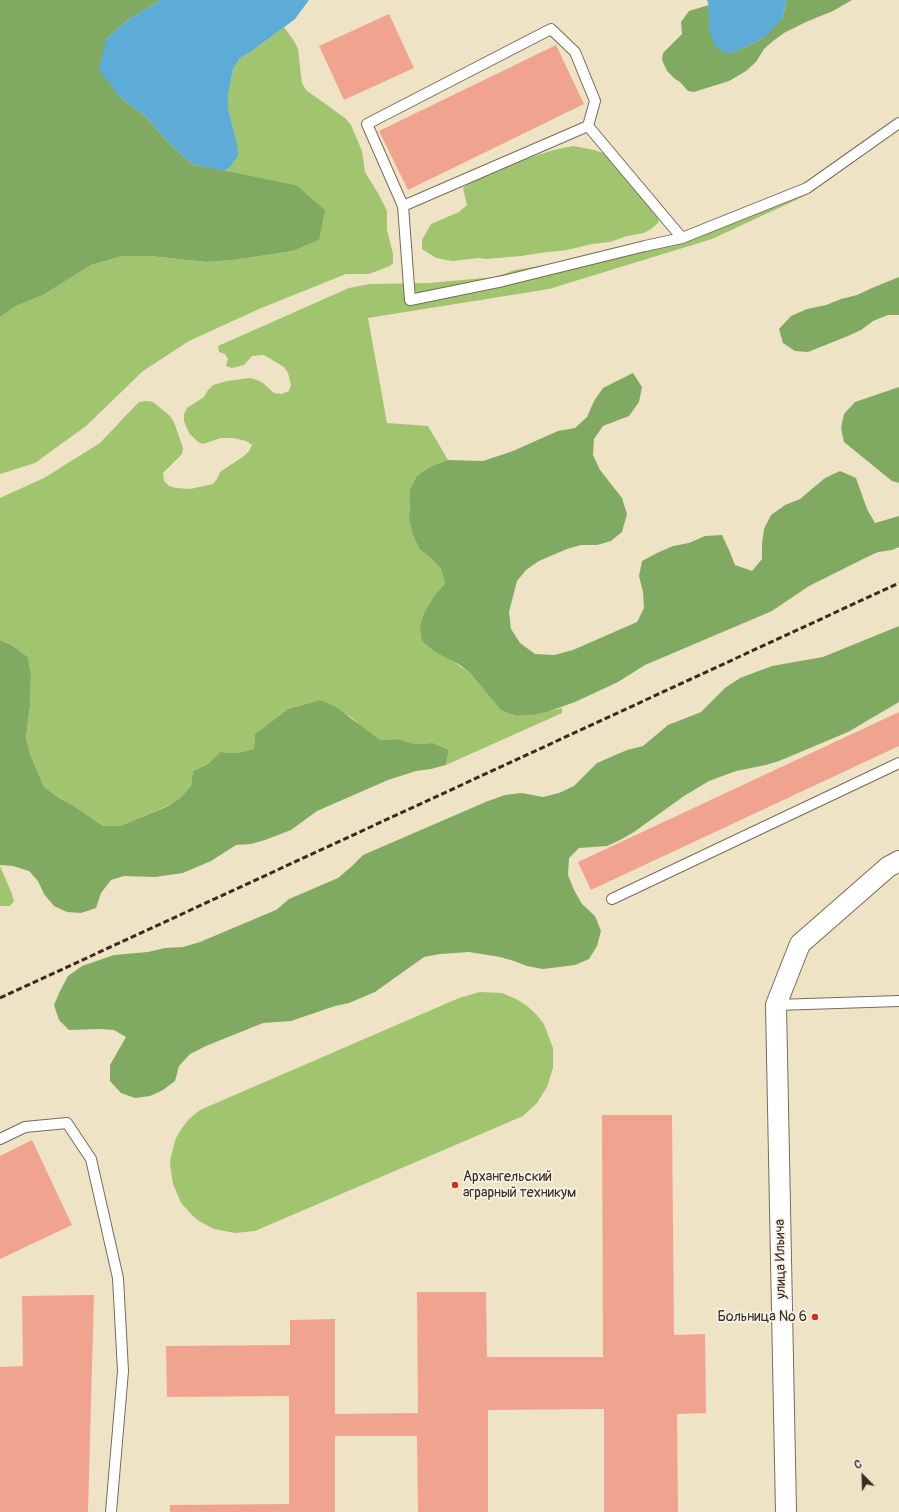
<!DOCTYPE html>
<html>
<head>
<meta charset="utf-8">
<style>
	body { margin:0 }
	#map { position:relative; width:899px; height:1512px; overflow:hidden; background:#efe3c6; font-family:Pangolin,sans-serif }
	canvas { display:block }
	.north { position:absolute; left:843px; top:1456px; width:40px; height:40px; -webkit-text-stroke:3px #f7f3e8; paint-order:stroke; rotate:337deg; font-size:11px; font-weight:700; line-height:16px; text-align:center; color:#3b2a1e }
	.north::after { content:''; display:block; margin:auto; width:14px; height:18px; background:#3b2a1e; clip-path:polygon(50% 0,100% 100%,50% 72%,0 100%) }
</style>
</head>
<body>
<div id="map">
<canvas width="899" height="1512"></canvas>
<div class="north">С</div>
</div>
<script>
const ctx = document.querySelector('canvas').getContext('2d');
ctx.lineJoin = 'round';
function fillPath(path, color) {
  ctx.fillStyle = color;
  ctx.fill(path, 'evenodd');
}
function poly(rows) {
  const path = new Path2D();
  for (const r of rows) {
    path.moveTo(r[0], r[1]);
    for (let i = 2; i < r.length; i += 2) path.lineTo(r[i], r[i + 1]);
  }
  return path;
}
function strokePath(path, color, width, dash) {
  ctx.strokeStyle = color;
  ctx.lineWidth = width;
  ctx.lineCap = dash ? 'butt' : 'round';
  ctx.setLineDash(dash || []);
  ctx.stroke(path);
}
function label(font, color, halo, rows, align = 'center') {
  ctx.font = font + ' Pangolin,sans-serif';
  ctx.lineWidth = 3.5;
  ctx.setLineDash([]);
  ctx.textBaseline = 'middle';
  ctx.strokeStyle = halo;
  ctx.fillStyle = color;
  for (const [text, x, y, turn = 0] of rows) {
    ctx.save();
    ctx.translate(x, y);
    ctx.rotate((+turn || 0) * Math.PI / 180);
    ctx.textAlign = isNaN(turn) ? turn : align;
    if (halo) ctx.strokeText(text, 0, 0);
    ctx.fillText(text, 0, 0);
    ctx.restore();
  }
}
fillPath(poly([
	[284,27,294,41,298,49,302,83,306,90,345,118,351,125,362,151,365,172,379,195,387,211,387,230,393,254,393,263,390,266,369,274,346,274,259,309,189,341,143,371,86,426,35,463,0,474,0,317,16,306,43,295,91,265,122,256,150,256,206,262,233,260,293,251,319,240,296,185,225,171,230,167,237,143,228,108,228,96,233,69,240,58,252,51],
	[573,146,594,150,603,153,611,160,661,208,658,223,651,229,644,233,627,236,610,242,592,244,567,250,540,253,521,256,486,259,478,258,453,261,436,258,422,249,422,240,431,224,459,212,467,205,463,188,470,182,525,159,554,150],
	[811,193,712,239,549,289,368,318,387,423,428,426,448,460,432,466,409,505,409,520,413,535,419,549,431,558,441,569,445,583,434,596,425,611,447,657,471,674,502,710,516,716,533,715,562,708,562,713,446,765,449,750,433,743,415,744,398,739,380,740,364,729,351,717,320,700,288,709,255,734,254,749,237,753,220,752,208,764,193,771,191,786,180,798,165,807,120,826,103,826,74,806,59,798,44,787,30,754,26,738,30,706,31,675,28,657,13,646,0,640,0,498,44,478,100,443,134,407,139,402,146,401,153,402,170,416,174,422,183,448,182,454,163,473,164,481,169,486,176,488,190,489,213,484,217,479,220,472,244,456,249,451,252,445,246,441,233,438,221,438,203,444,198,442,189,433,184,421,184,414,187,408,204,397,208,390,213,385,227,381,250,378,257,380,263,383,274,393,282,394,289,391,291,385,288,373,284,367,264,355,252,356,244,365,232,368,226,366,228,359,225,354,219,352,218,346,349,288,370,284,429,283,495,277,515,270,644,248,732,216],
	[0,866,12,894,14,901,10,906,0,906],
	[480,992,502,993,514,998,526,1005,536,1014,544,1024,553,1048,553,1068,547,1087,537,1103,523,1116,255,1231,235,1233,214,1229,199,1221,192,1215,181,1203,173,1184,170,1164,171,1156,176,1138,182,1128,189,1119,200,1110,459,998]
]), '#a1c46e');
fillPath(poly([
	[0,0,161,0,128,20,106,39,119,96,146,117,168,142,192,164,296,185,325,210,319,240,293,251,233,260,206,262,150,256,122,256,91,265,43,295,16,306,0,317],
	[787,0,852,0,833,11,806,22,784,33,773,41,764,49,756,62,746,71,729,81,694,92,688,91,680,82,675,79,667,71,662,60,663,53,682,34,681,22,689,11,709,5,709,16,732,53,760,40,782,19],
	[899,277,899,315,888,315,873,321,861,330,848,336,808,352,795,351,783,343,779,329,791,316,807,309,826,305,841,299,857,295,872,288],
	[633,373,642,387,639,402,629,416,603,426,594,439,593,455,600,470,622,498,627,514,622,532,611,541,597,545,581,545,567,549,539,561,526,570,517,581,509,612,511,629,520,643,535,654,554,655,573,650,637,622,644,608,643,592,639,576,642,561,657,553,673,546,689,543,705,536,722,535,729,550,735,565,752,571,762,559,762,544,764,529,771,515,785,505,800,499,825,478,840,471,856,478,867,509,875,523,899,516,899,547,892,550,878,552,863,559,809,586,772,611,645,665,618,682,575,702,547,712,533,715,516,716,501,710,471,674,460,665,434,651,422,641,420,626,425,611,434,596,445,583,441,569,431,558,419,549,413,535,409,520,410,490,417,476,432,466,448,460,483,461,513,451,558,431,575,428,587,417,594,401,603,388],
	[899,387,899,483,892,481,844,442,841,428,844,414,855,402],
	[899,626,899,702,848,732,779,761,766,765,736,771,709,781,684,796,634,832,620,840,607,846,579,848,569,858,568,875,574,890,582,904,595,916,601,931,597,946,589,959,575,965,543,969,527,966,514,961,500,957,469,952,440,954,424,957,375,992,349,1003,335,1006,291,1021,263,1023,206,1046,190,1054,179,1066,175,1081,163,1090,150,1096,135,1098,121,1093,110,1081,110,1065,126,1037,114,1030,100,1029,69,1030,59,1020,54,1005,60,991,68,976,82,966,114,955,148,952,165,948,183,947,200,942,276,910,289,899,338,878,351,867,363,855,488,801,505,795,522,793,543,797,559,793,574,786,597,763,627,750,643,746,668,725,701,712,725,688,740,678,772,666,823,657],
	[0,640,13,646,28,657,31,675,30,706,26,738,30,754,44,787,59,798,74,806,103,826,120,826,166,807,180,798,191,786,193,771,208,764,220,752,237,753,254,749,255,734,288,709,320,700,336,707,380,740,398,739,415,744,433,743,449,750,446,765,431,769,416,771,388,780,317,811,291,830,265,840,251,844,236,845,211,861,183,873,155,877,124,876,111,880,101,893,96,908,81,913,67,912,54,906,44,894,38,881,29,871,13,866,0,865]
]), '#80aa61');
fillPath(poly([
	[161,0,309,0,295,19,252,51,240,58,233,69,228,96,228,108,237,143,238,155,230,167,225,171,192,164,168,142,146,117,119,96,99,70,106,39,128,20],
	[707,0,787,0,782,19,768,34,760,40,732,53,723,52,715,46,711,36,709,27,709,6]
]), '#5dacd7');
fillPath(poly([
	[389,14,414,68,344,100,319,46],
	[556,45,584,104,408,190,379,131],
	[899,712,899,746,591,890,578,862],
	[602,1115,672,1115,674,1335,705,1334,706,1413,677,1414,678,1512,604,1512,604,1409,488,1410,488,1512,418,1512,417,1436,335,1436,335,1512,170,1512,170,1505,289,1504,289,1396,167,1397,166,1346,290,1345,290,1320,335,1319,335,1414,418,1413,417,1292,486,1292,487,1357,603,1357],
	[32,1140,72,1225,0,1259,0,1156],
	[94,1295,88,1512,0,1512,0,1367,23,1366,22,1296]
]), '#f0a490');
const service = poly([
	[403,206,367,124,551,29,575,52,595,101,588,126],
	[682,238,588,126,403,206,410,300,503,281,645,246,682,238,807,188,899,123],
	[612,899,899,763],
	[776,1005,899,1001],
	[0,1139,25,1127,67,1123,91,1159,118,1278,123,1371,111,1512]
]);
const minor = poly([
	[786,1512,776,1005,800,944,888,867,899,861]
]);
strokePath(service, '#7a6b59', 12);
strokePath(minor, '#7a6b59', 22);
strokePath(service, '#fff', 10);
strokePath(minor, '#fff', 20);
strokePath(poly([
	[0,998,899,583]
]), '#3b2a1e', 3, [6, 3]);
for (const [x, y, r, color] of [
	[455,1185,4,"#c8321e"],
	[815,1317,4,"#c8321e"]
]) {
  const dot = new Path2D();
  dot.arc(x, y, r, 0, 2 * Math.PI);
  ctx.fillStyle = color;
  ctx.fill(dot);
  strokePath(dot, '#f7f3e8', 1.5);
}
label('14px', '#3b2a1e', '#f7f3e8', [
	["Архангельский",463,1177],
	["аграрный техникум",463,1193],
	["Больница № 6",807,1317,"right"]
], 'left');
label('14px', '#3b2a1e', '#f7f3e8', [
	["улица Ильича",781,1259,-91]
]);
</script>
</body>
</html>
